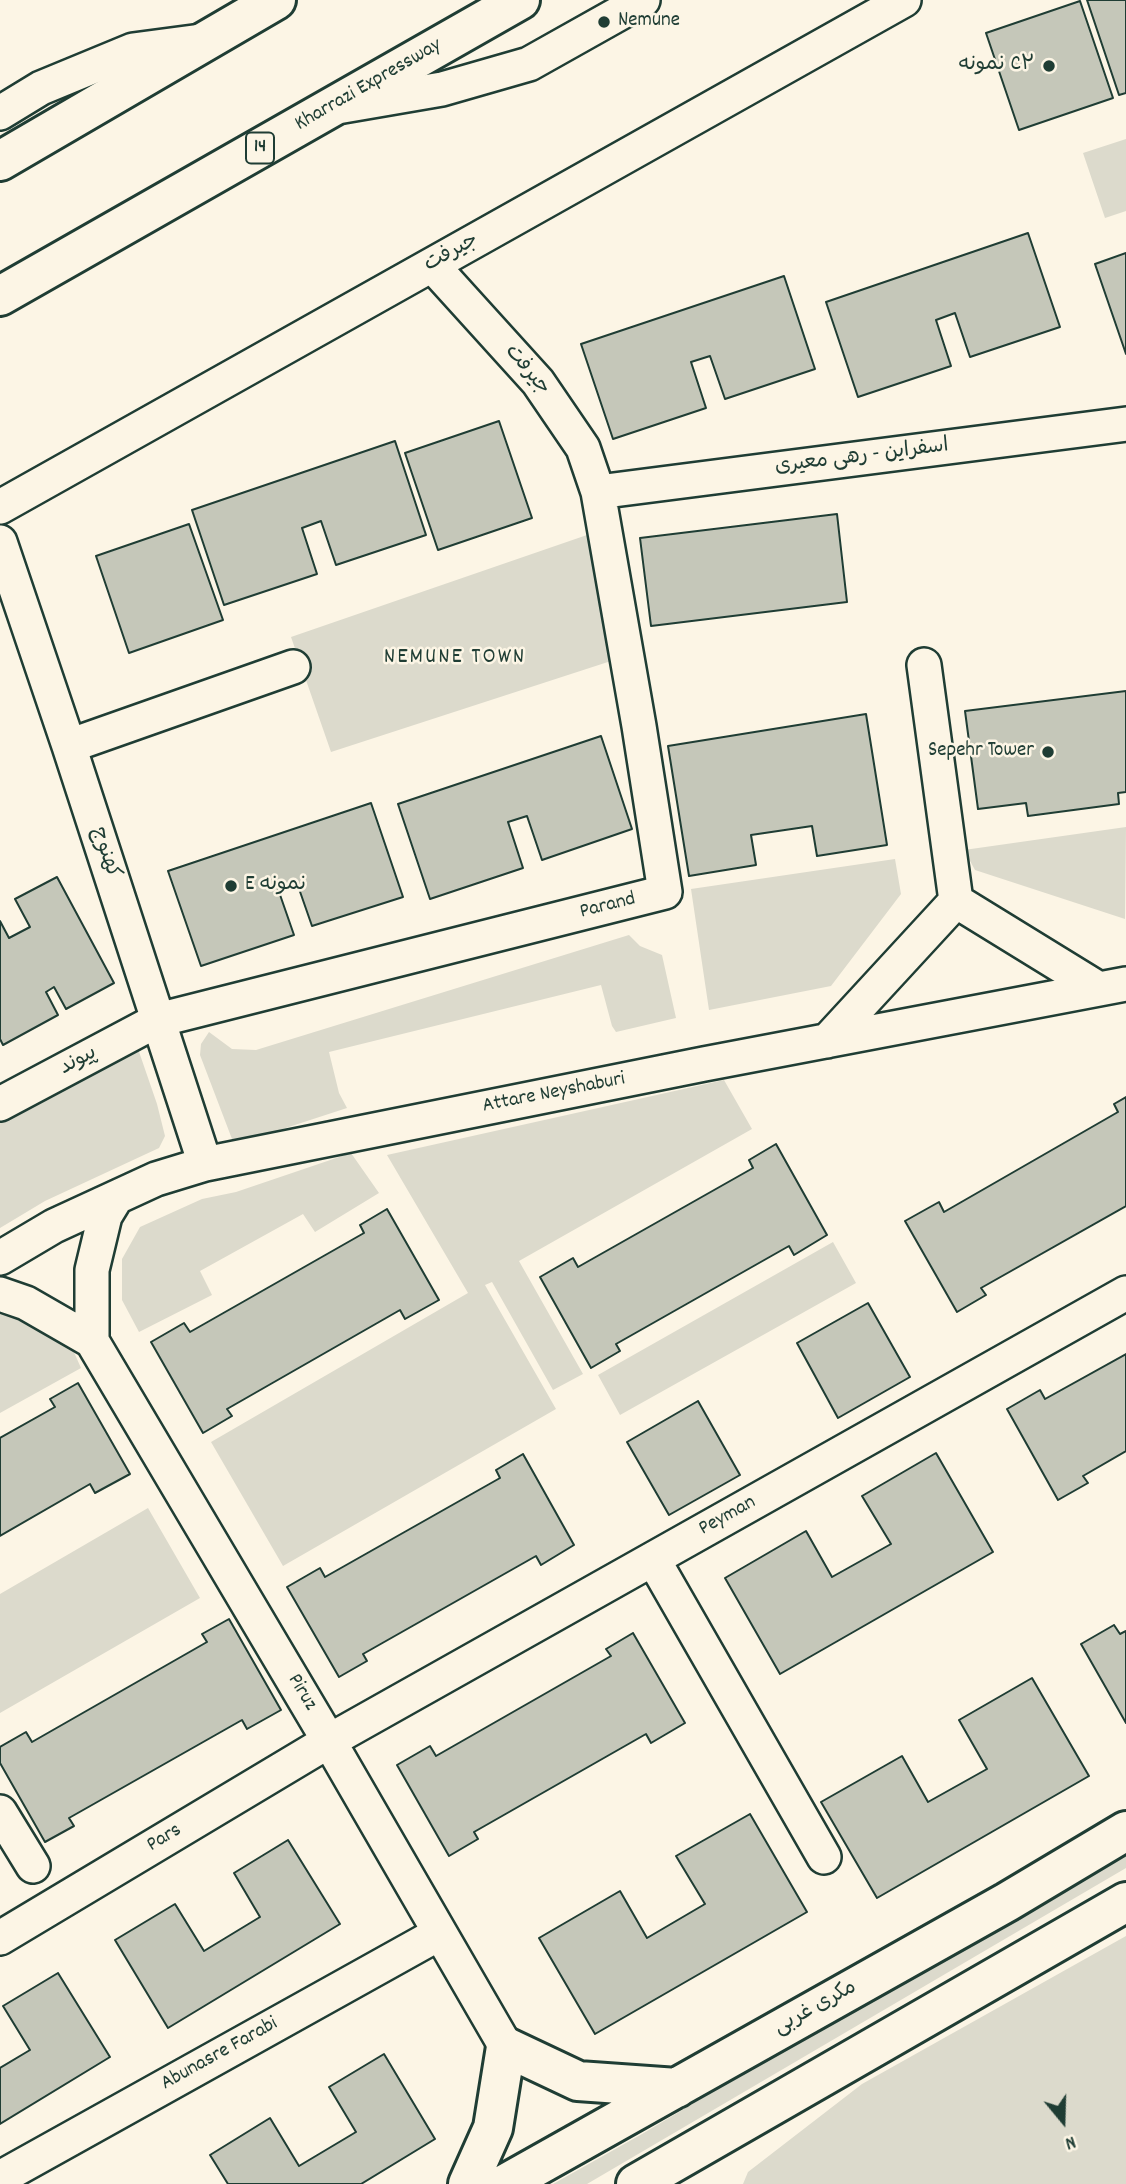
<!DOCTYPE html>
<html>
<head>
<meta charset="utf-8">
<style>
	body { margin:0 }
	#map { position:relative; width:1126px; height:2184px; overflow:hidden; background:#fcf5e5; font-family:Dekko,sans-serif }
	canvas { display:block }
	.north { position:absolute; left:1028px; top:2086px; width:70px; height:70px; -webkit-text-stroke:5px #fcf5e5; paint-order:stroke; rotate:161deg; font-size:19px; font-weight:700; line-height:28px; text-align:center; color:#1f3d34 }
	.north::after { content:''; display:block; margin:auto; width:24px; height:32px; background:#1f3d34; clip-path:polygon(50% 0,100% 100%,50% 72%,0 100%) }
</style>
</head>
<body>
<div id="map">
<canvas width="1126" height="2184"></canvas>
<div class="north">N</div>
</div>
<script>
const ctx = document.querySelector('canvas').getContext('2d');
ctx.lineJoin = 'round';
function fillPath(path, color) {
  ctx.fillStyle = color;
  ctx.fill(path, 'evenodd');
}
function poly(rows) {
  const path = new Path2D();
  for (const r of rows) {
    path.moveTo(r[0], r[1]);
    for (let i = 2; i < r.length; i += 2) path.lineTo(r[i], r[i + 1]);
  }
  return path;
}
function strokePath(path, color, width, dash) {
  ctx.strokeStyle = color;
  ctx.lineWidth = width;
  ctx.lineCap = dash ? 'butt' : 'round';
  ctx.setLineDash(dash || []);
  ctx.stroke(path);
}
function label(font, color, halo, rows, align = 'center') {
  ctx.font = font + ' Dekko,"Playpen Sans Arabic",sans-serif';
  ctx.lineWidth = 5;
  ctx.setLineDash([]);
  ctx.textBaseline = 'middle';
  ctx.strokeStyle = halo;
  ctx.fillStyle = color;
  for (const [text, x, y, turn = 0] of rows) {
    ctx.save();
    ctx.translate(x, y);
    ctx.rotate((+turn || 0) * Math.PI / 180);
    ctx.textAlign = isNaN(turn) ? turn : align;
    if (halo) ctx.strokeText(text, 0, 0);
    ctx.fillText(text, 0, 0);
    ctx.restore();
  }
}
fillPath(poly([
	[1126,139,1126,211,1105,218,1083,153],
	[587,535,611,661,331,752,291,637],
	[1126,827,1125,919,975,870,964,850],
	[895,859,901,894,831,986,709,1010,691,889],
	[629,935,640,946,662,955,676,1018,616,1032,612,1026,601,985,329,1052,339,1093,347,1108,255,1138,232,1139,200,1055,201,1044,209,1032,232,1049,256,1050],
	[136,1043,157,1104,165,1136,159,1148,45,1201,0,1228,0,1118],
	[724,1080,752,1129,519,1261,583,1374,553,1390,492,1282,485,1285,556,1409,283,1566,211,1442,468,1293,387,1155],
	[351,1153,379,1193,315,1232,303,1214,200,1271,212,1295,139,1332,122,1300,122,1259,140,1227,202,1199,236,1192],
	[833,1242,856,1283,620,1415,598,1375],
	[0,1311,36,1327,73,1350,81,1368,0,1413],
	[148,1508,200,1598,0,1713,0,1594],
	[1126,1846,1126,1868,587,2184,553,2184,642,2134],
	[1126,1936,1126,2184,743,2184,748,2172,862,2084]
]), '#dcdacc');
const building = poly([
	[1087,0,1126,0,1126,93,1119,95,1087,0],
	[1080,1,1113,98,1019,130,986,33,1080,1],
	[1028,233,1060,327,970,357,955,313,936,320,951,366,858,397,826,302,1028,233],
	[1126,253,1126,354,1095,264,1126,253],
	[784,276,815,369,725,399,710,356,691,362,706,408,613,439,581,344,784,276],
	[499,421,532,518,438,550,405,453,499,421],
	[395,441,426,535,336,565,321,521,302,528,317,574,224,605,192,510,395,441],
	[837,514,847,602,651,626,640,538,837,514],
	[189,524,223,620,129,653,96,556,189,524],
	[1126,691,1126,792,1118,793,1119,804,1028,816,1026,803,978,809,965,711,1126,691],
	[866,714,887,845,817,856,812,826,751,835,756,865,689,876,668,746,866,714],
	[601,736,632,829,542,860,527,816,508,822,523,868,430,899,398,804,601,736],
	[371,803,403,897,312,926,297,883,278,889,294,935,201,966,168,871,371,803],
	[57,877,114,983,66,1009,54,987,46,992,58,1015,3,1045,0,1039,0,921,9,938,30,927,15,899,57,877],
	[1126,1097,1126,1206,981,1288,986,1295,957,1312,905,1221,939,1202,944,1212,1118,1112,1114,1104,1126,1097],
	[776,1144,827,1235,794,1255,789,1246,616,1344,620,1351,591,1368,540,1277,573,1258,578,1267,753,1168,749,1160,776,1144],
	[387,1209,439,1300,405,1319,400,1310,227,1409,232,1416,203,1433,151,1342,184,1323,190,1332,364,1233,360,1225,387,1209],
	[868,1303,910,1377,838,1418,797,1343,868,1303],
	[1126,1354,1126,1451,1083,1476,1088,1483,1058,1500,1007,1409,1040,1390,1045,1399,1126,1354],
	[78,1383,130,1474,95,1493,90,1484,0,1536,0,1438,55,1407,50,1399,78,1383],
	[698,1401,740,1475,669,1515,627,1442,698,1401],
	[936,1453,993,1552,780,1674,725,1578,806,1531,832,1577,891,1544,862,1496,936,1453],
	[523,1454,574,1545,541,1565,536,1556,363,1654,367,1661,339,1677,287,1587,320,1568,325,1577,500,1478,496,1470,523,1454],
	[229,1619,281,1710,247,1729,242,1720,69,1818,74,1826,45,1842,0,1763,0,1747,26,1732,32,1742,207,1642,202,1634,229,1619],
	[1114,1625,1120,1634,1126,1631,1126,1723,1081,1644,1114,1625],
	[633,1633,685,1723,651,1743,646,1734,474,1832,478,1839,449,1856,397,1765,430,1746,436,1756,611,1656,606,1649,633,1633],
	[1032,1678,1089,1776,877,1898,821,1802,902,1756,928,1802,987,1769,959,1720,1032,1678],
	[750,1814,807,1912,595,2034,539,1938,620,1891,647,1938,705,1904,676,1856,750,1814],
	[288,1840,340,1924,168,2028,115,1940,175,1904,204,1951,260,1917,234,1873,288,1840],
	[58,1973,110,2057,0,2124,0,2068,30,2050,3,2006,58,1973],
	[384,2054,435,2139,361,2184,228,2184,210,2155,270,2118,299,2166,356,2132,329,2087,384,2054]
]);
fillPath(building, '#c5c7b9');
strokePath(building, '#1f3d34', 2);
const minor = poly([
	[343,106,442,89,529,64,643,0],
	[0,113,41,88,133,50,201,41],
	[598,492,1126,424],
	[0,507,904,0],
	[0,542,69,746,205,1164],
	[924,665,956,901],
	[69,746,293,667],
	[956,901,1099,989],
	[827,1041,956,901],
	[0,1104,158,1020,665,892,639,726,598,492,583,448,538,382,432,265],
	[0,1258,54,1226,156,1179,205,1164,704,1064,1126,984],
	[0,1294,26,1303,92,1341,329,1741,506,2047],
	[92,1341,92,1270,105,1216,116,1198],
	[653,1559,824,1857],
	[0,1812,33,1866],
	[0,1938,329,1741,1126,1293],
	[0,2178,440,1933]
]);
const tertiary = poly([
	[468,2184,493,2128,506,2047,578,2081,677,2088],
	[505,2184,1007,1902,1126,1831],
	[636,2184,1126,1902]
]);
const trunk = poly([
	[0,161,276,0],
	[0,296,520,0]
]);
strokePath(minor, '#1f3d34', 38);
strokePath(tertiary, '#1f3d34', 44);
strokePath(trunk, '#1f3d34', 44);
strokePath(minor, '#fcf5e5', 33);
strokePath(tertiary, '#fcf5e5', 38);
strokePath(trunk, '#fcf5e5', 38);
for (const [x, y, r, color] of [
	[604,22,7,"#1f3d34"],
	[1049,66,7,"#1f3d34"],
	[1048,752,7,"#1f3d34"],
	[231,886,7,"#1f3d34"]
]) {
  const dot = new Path2D();
  dot.arc(x, y, r, 0, 2 * Math.PI);
  ctx.fillStyle = color;
  ctx.fill(dot);
  strokePath(dot, '#fcf5e5', 2.5);
}
for (const [x, y, w] of [
	[260,148,28]
]) {
  const box = new Path2D();
  box.roundRect(x - w / 2, y - 15.5, w, 31, 5);
  ctx.fillStyle = '#fcf5e5';
  ctx.fill(box);
  strokePath(box, '#1f3d34', 2);
}
label('bold 19px', '#1f3d34', null, [
	["14",260,148]
]);
label('21px', '#1f3d34', '#fcf5e5', [
	["Nemune",618,22],
	["نمونه C۲",1035,66,"right"],
	["Sepehr Tower",1034,752,"right"],
	["E نمونه",245,886]
], 'left');
label('21px', '#1f3d34', '#fcf5e5', [
	["Kharrazi Expressway",369,86,-30],
	["جيرفت",452,254,-29],
	["جیرفت",526,371,50],
	["اسفراين - رهی معیری",862,458,-7],
	["كهنوج",104,853,72],
	["Parand",608,907,-14],
	["پیوند",79,1062,-28],
	["Attare Neyshaburi",554,1094,-11],
	["Peyman",728,1517,-29],
	["Piruz",301,1693,59],
	["Pars",165,1839,-31],
	["مکری غربی",816,2009,-29],
	["Abunasre Farabi",220,2055,-29]
]);
ctx.letterSpacing = '2px';
label('23px', '#1f3d34', '#fcf5e5', [
	["NEMUNE TOWN",455,659]
]);
ctx.letterSpacing = '0px';
</script>
</body>
</html>
